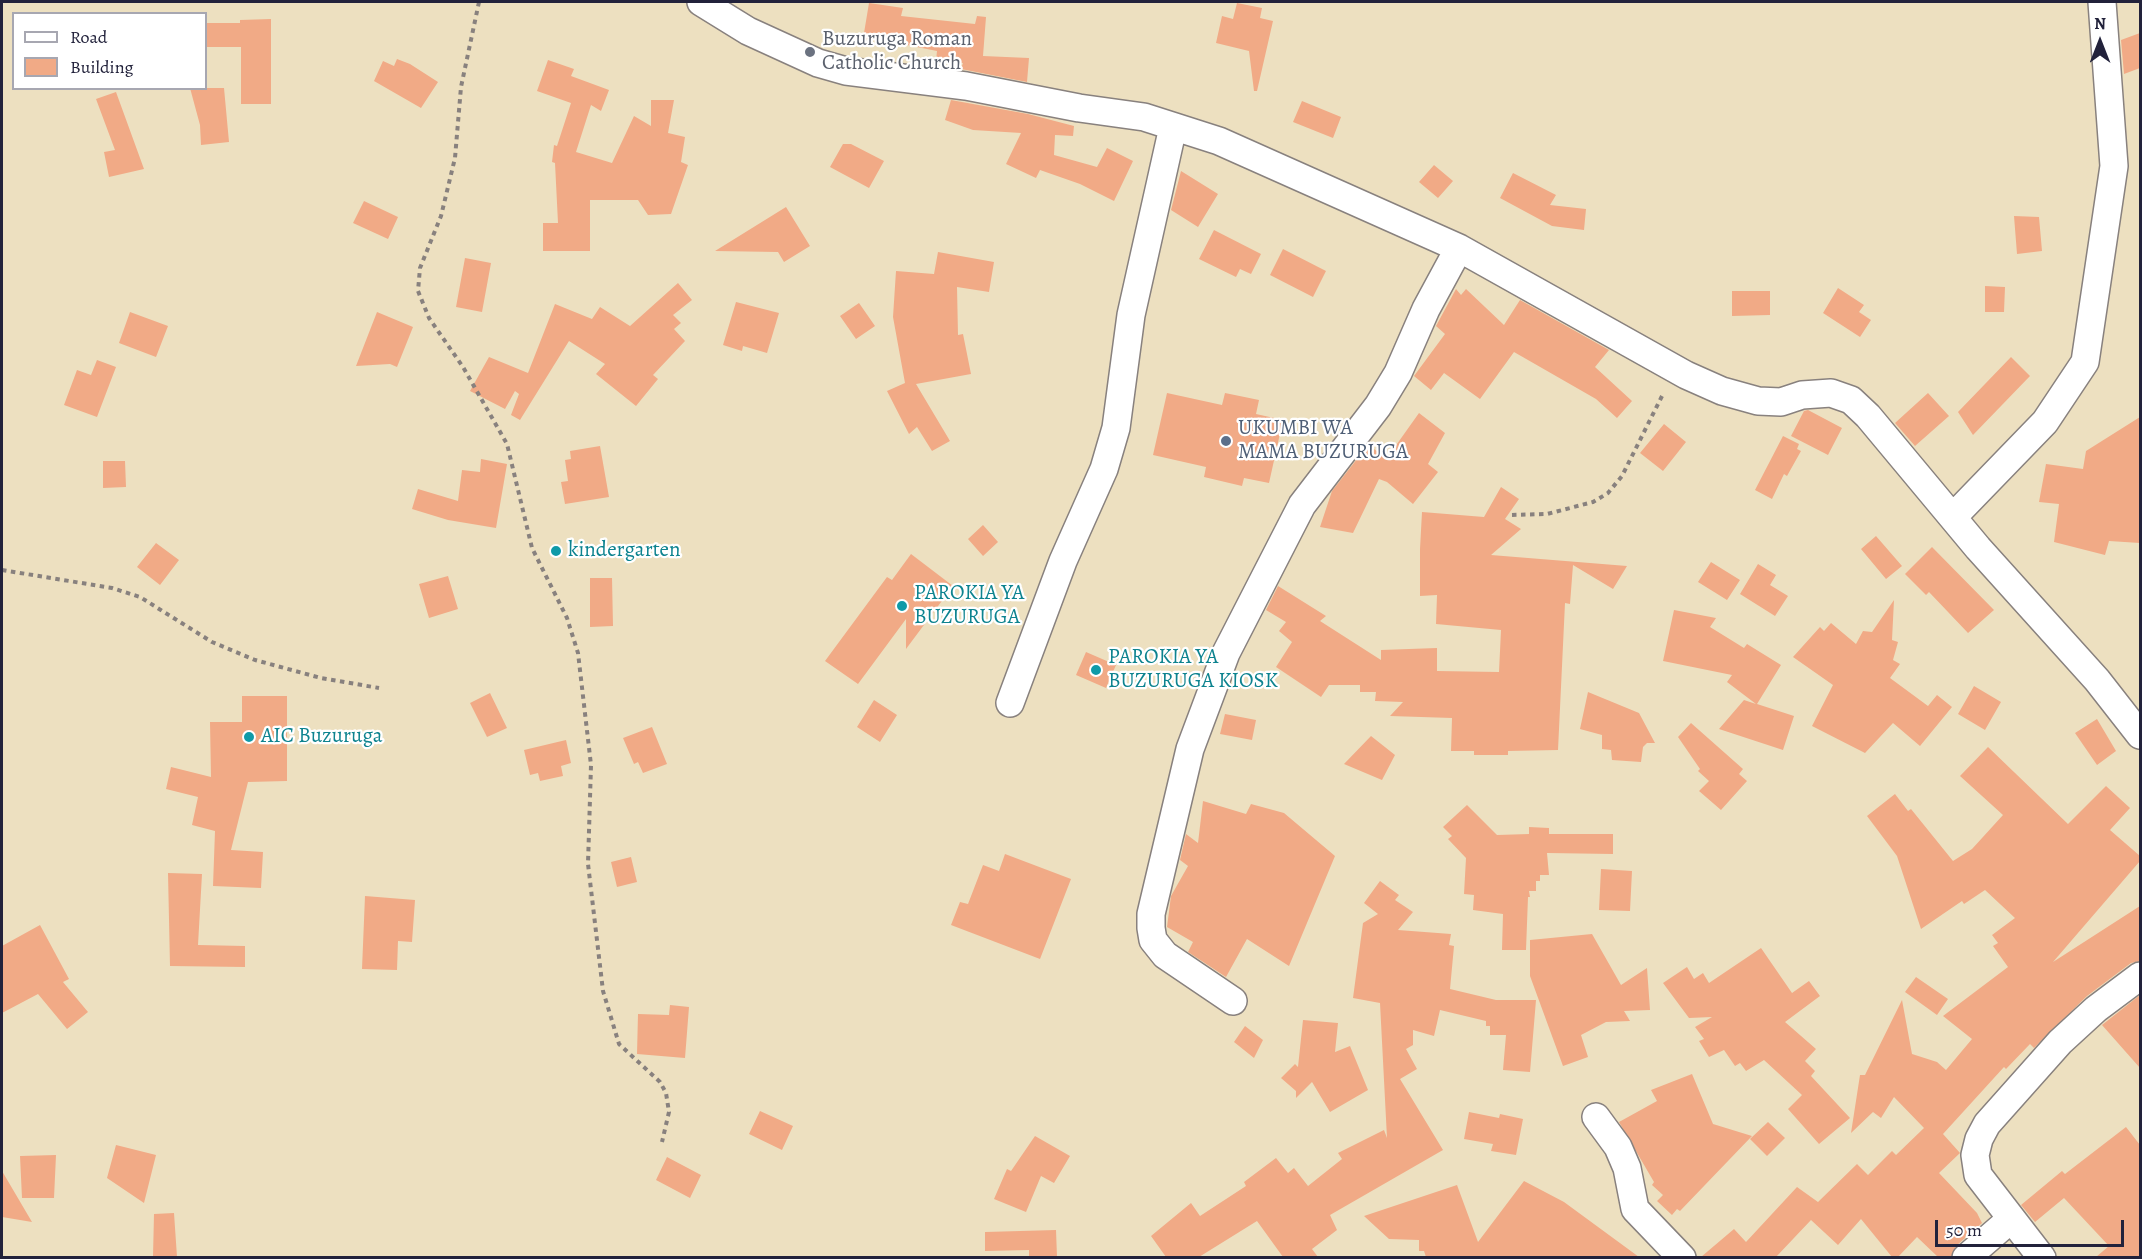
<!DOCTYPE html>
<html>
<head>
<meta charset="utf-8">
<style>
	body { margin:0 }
	#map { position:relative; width:2142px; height:1259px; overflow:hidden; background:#ede0c0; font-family:Alegreya,serif }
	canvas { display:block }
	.frame { position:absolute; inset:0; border:3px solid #22223b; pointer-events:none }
	.legend { position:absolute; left:12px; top:12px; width:195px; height:78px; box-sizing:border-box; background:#fff; border:2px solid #a7a7b1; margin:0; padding:8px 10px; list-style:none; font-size:18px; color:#22223b }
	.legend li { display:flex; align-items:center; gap:12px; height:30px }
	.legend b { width:30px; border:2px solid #a7a7b1 }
	.north { position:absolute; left:2070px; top:12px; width:60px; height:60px; -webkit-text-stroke:4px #fff; paint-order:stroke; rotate:0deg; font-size:16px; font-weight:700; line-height:24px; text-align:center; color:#22223b }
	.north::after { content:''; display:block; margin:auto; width:21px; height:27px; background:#22223b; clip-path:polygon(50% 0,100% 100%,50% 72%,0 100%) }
	.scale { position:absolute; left:1935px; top:1220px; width:189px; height:27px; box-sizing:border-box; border:3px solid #22223b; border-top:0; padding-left:8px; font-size:18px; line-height:21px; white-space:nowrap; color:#22223b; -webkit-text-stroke:4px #fff; paint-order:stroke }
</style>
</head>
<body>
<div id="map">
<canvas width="2142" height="1259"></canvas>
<div class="frame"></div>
<ul class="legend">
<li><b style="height:8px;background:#fff"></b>Road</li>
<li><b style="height:16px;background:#f1aa86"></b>Building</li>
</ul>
<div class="north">N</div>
<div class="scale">50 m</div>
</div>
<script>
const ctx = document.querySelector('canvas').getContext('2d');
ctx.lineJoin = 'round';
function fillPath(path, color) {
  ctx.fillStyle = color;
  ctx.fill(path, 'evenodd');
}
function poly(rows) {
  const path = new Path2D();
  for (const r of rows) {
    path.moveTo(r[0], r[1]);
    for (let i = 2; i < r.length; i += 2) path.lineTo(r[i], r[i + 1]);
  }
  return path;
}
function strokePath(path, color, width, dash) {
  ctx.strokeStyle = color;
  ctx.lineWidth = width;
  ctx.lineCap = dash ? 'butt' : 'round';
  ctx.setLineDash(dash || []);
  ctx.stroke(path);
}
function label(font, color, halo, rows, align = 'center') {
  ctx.font = font + ' Alegreya,serif';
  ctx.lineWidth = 4.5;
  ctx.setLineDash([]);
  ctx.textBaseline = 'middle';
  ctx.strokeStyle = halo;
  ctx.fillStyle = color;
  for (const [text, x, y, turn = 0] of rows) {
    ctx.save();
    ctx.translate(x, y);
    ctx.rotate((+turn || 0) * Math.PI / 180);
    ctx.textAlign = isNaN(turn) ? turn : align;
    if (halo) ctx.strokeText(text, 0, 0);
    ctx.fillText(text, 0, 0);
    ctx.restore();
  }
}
fillPath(poly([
	[869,3,903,8,901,16,975,24,977,16,986,17,983,56,1029,58,1027,82,961,69,963,63,936,61,937,51,902,44,886,34,880,41,863,39],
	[1237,3,1262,8,1260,18,1273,21,1257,91,1254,91,1249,51,1216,43,1222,16,1233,19],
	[271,19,271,104,241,104,241,47,206,47,206,23,240,23,240,20],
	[2140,33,2140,68,2124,74,2121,40],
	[397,59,410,64,438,82,421,108,374,81,383,61,394,66],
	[548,60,574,69,571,76,609,90,601,111,591,105,576,152,612,163,634,116,651,126,651,100,674,100,668,133,685,137,681,162,688,165,671,214,648,215,638,200,590,200,590,251,543,251,543,223,558,223,555,163,552,162,554,145,557,146,571,103,537,91],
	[190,88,224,88,229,142,201,145,200,125],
	[116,92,144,169,109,177,104,152,115,150,96,99],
	[951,100,1028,114,1074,126,1073,136,1055,135,1054,155,1097,167,1107,148,1133,161,1114,201,1080,184,1040,170,1036,178,1006,164,1021,133,973,130,945,120],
	[1302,101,1341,117,1333,138,1293,122],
	[843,144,851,144,884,161,869,188,830,167],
	[1434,165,1453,181,1438,198,1419,182],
	[1181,171,1218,194,1198,227,1171,210],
	[1513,173,1556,195,1550,205,1586,209,1584,230,1552,226,1500,198],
	[364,201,398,217,388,239,353,223],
	[786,207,810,246,784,262,778,252,715,251],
	[2014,216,2039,217,2042,251,2017,254],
	[1214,230,1261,254,1251,274,1240,269,1236,277,1199,259],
	[1283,249,1326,271,1313,297,1270,275],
	[938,252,994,262,989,292,957,287,958,335,963,334,971,374,916,384,950,441,932,451,917,427,909,434,887,391,905,383,893,317,896,271,934,274],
	[465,258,491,263,482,312,456,307],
	[678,283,692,300,673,315,681,323,674,329,685,341,653,375,658,379,636,406,596,374,605,364,569,341,520,420,511,415,519,394,515,391,505,409,470,391,489,357,528,373,555,304,592,319,600,307,630,326],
	[1985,286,2005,287,2004,312,1985,312],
	[1838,288,1864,305,1859,312,1871,320,1860,337,1823,313],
	[1456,289,1461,295,1466,289,1504,325,1520,300,1609,350,1595,367,1632,401,1617,418,1596,399,1514,352,1480,399,1444,373,1431,390,1414,376,1445,334,1436,326],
	[1732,291,1770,291,1770,315,1732,316],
	[736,302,779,313,767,353,743,346,742,351,723,345],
	[859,303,875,326,856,339,840,316],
	[130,312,168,326,156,357,119,343],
	[377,312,413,327,397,367,390,364,356,366],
	[2011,357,2030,376,1973,435,1958,412],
	[97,360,116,367,97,417,64,405,77,370,91,375],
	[1167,393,1222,405,1225,393,1259,400,1256,414,1283,420,1269,483,1244,478,1242,486,1204,477,1206,467,1153,455],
	[1928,393,1949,416,1915,446,1895,423],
	[1808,410,1842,428,1828,455,1791,436,1804,411],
	[1419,413,1445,433,1428,464,1438,472,1413,504,1387,482,1379,479,1353,533,1320,527,1332,491,1368,445,1387,458],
	[2140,417,2140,543,2109,541,2105,555,2054,542,2059,504,2039,502,2046,464,2083,469,2086,451],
	[1664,424,1686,442,1663,471,1640,453],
	[1783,436,1799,444,1797,449,1801,451,1787,476,1784,474,1772,499,1755,490],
	[600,446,609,497,565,504,561,482,568,481,565,460,571,459,570,451],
	[481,459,507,464,496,528,448,520,412,509,418,489,458,501,462,470,480,472],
	[103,461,125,461,126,487,103,488],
	[1501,487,1519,499,1505,519,1521,529,1491,555,1627,566,1613,589,1573,565,1570,604,1565,603,1558,750,1508,751,1508,755,1474,755,1474,751,1451,751,1452,718,1390,716,1403,702,1375,701,1376,692,1360,692,1360,685,1329,685,1321,697,1276,667,1292,642,1279,631,1286,622,1266,610,1278,586,1326,616,1320,621,1381,660,1381,650,1437,648,1437,671,1499,672,1501,630,1436,624,1437,595,1420,596,1420,549,1422,512,1484,517],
	[983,525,998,542,983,556,968,539],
	[1876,536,1902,566,1886,579,1861,549],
	[156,543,179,560,160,585,137,567],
	[1932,547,1994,610,1968,633,1929,592,1926,595,1905,574],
	[911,554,953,586,906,649,906,619,858,684,825,661,887,577,892,580],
	[1711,562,1740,580,1727,600,1698,582],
	[1758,564,1776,575,1770,585,1788,596,1775,616,1740,594],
	[448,576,458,609,429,618,419,584],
	[590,578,612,578,613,626,590,627],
	[1894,600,1892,640,1898,642,1893,660,1900,664,1890,678,1928,706,1937,695,1952,707,1920,746,1893,723,1865,753,1812,726,1833,685,1793,657,1820,627,1824,631,1831,623,1856,644,1863,631,1872,632],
	[1674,610,1716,618,1710,627,1744,648,1747,644,1781,665,1757,704,1794,716,1783,750,1719,729,1744,700,1756,704,1727,682,1732,675,1663,661],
	[1086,652,1116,665,1106,688,1076,675],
	[1974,686,2001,702,1985,730,1958,714],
	[1588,692,1639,713,1655,743,1647,743,1643,747,1641,762,1612,760,1611,750,1602,749,1602,735,1580,729],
	[490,693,507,728,487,737,470,703],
	[242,696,287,696,287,781,248,782,231,850,263,852,261,888,213,886,215,831,192,825,198,797,166,789,171,767,211,777,210,722,242,722],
	[874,700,897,715,880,742,857,727],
	[1225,714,1256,720,1252,740,1220,734],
	[2097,719,2116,751,2097,765,2075,733],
	[1691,723,1743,769,1739,774,1747,781,1721,810,1699,791,1709,781,1698,771,1700,769,1678,737],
	[652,727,667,764,643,773,638,762,634,764,623,738],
	[1371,736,1395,755,1382,780,1344,764],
	[566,740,571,763,561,766,563,776,540,781,538,773,530,775,524,750],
	[1988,747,2068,824,2106,786,2130,808,2110,830,2140,856,2140,861,2053,962,2140,906,2140,961,2131,963,2087,996,2034,1048,2030,1044,2006,1069,2004,1067,1943,1134,1960,1153,1939,1173,1977,1213,1982,1223,1956,1246,1951,1257,1938,1257,1917,1237,1898,1257,1892,1257,1861,1219,1838,1245,1811,1220,1776,1257,1701,1257,1734,1229,1746,1242,1797,1187,1818,1202,1857,1164,1868,1175,1892,1151,1896,1155,1924,1128,1894,1097,1881,1118,1873,1112,1851,1133,1860,1075,1865,1075,1902,1000,1912,1054,1937,1062,1946,1070,1972,1039,1943,1016,2008,967,1993,946,1998,943,1992,935,2015,918,1985,890,1964,904,1962,901,1921,929,1897,856,1867,816,1895,794,1908,811,1911,809,1953,861,1972,849,2003,815,1960,776],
	[1203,801,1246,814,1251,804,1284,813,1335,856,1289,966,1247,939,1226,977,1188,952,1193,942,1167,927,1171,896,1188,866,1180,860,1186,834,1198,843],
	[1467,805,1497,835,1529,834,1529,827,1549,828,1549,834,1613,834,1613,854,1547,853,1549,875,1540,875,1540,881,1536,881,1536,891,1529,891,1530,897,1528,897,1526,950,1502,950,1503,914,1473,910,1474,895,1464,894,1466,858,1448,839,1452,836,1443,827],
	[1005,854,1071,879,1040,959,951,925,960,902,968,904,983,865,999,871],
	[631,857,637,882,617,887,611,862],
	[1601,869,1632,871,1630,911,1599,910],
	[168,873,202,874,198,945,245,946,245,967,170,966],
	[1380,881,1399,895,1395,900,1413,912,1398,930,1451,934,1449,945,1454,946,1450,989,1496,1000,1536,1000,1530,1072,1503,1070,1506,1035,1490,1035,1490,1026,1486,1026,1486,1021,1440,1010,1434,1036,1413,1030,1413,1045,1406,1049,1417,1069,1400,1079,1443,1150,1330,1215,1337,1230,1312,1249,1318,1257,1283,1257,1257,1221,1199,1257,1166,1257,1151,1236,1191,1203,1200,1216,1246,1186,1244,1182,1276,1158,1288,1173,1294,1168,1308,1186,1342,1159,1338,1153,1384,1130,1387,1138,1380,1003,1353,998,1363,923,1378,914,1364,903],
	[365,896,415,900,412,942,398,941,397,970,362,969],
	[40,925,69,979,63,982,88,1012,67,1029,38,994,2,1013,2,946],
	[1592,934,1621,985,1647,968,1650,1010,1624,1011,1630,1021,1606,1022,1581,1035,1588,1057,1563,1066,1530,976,1530,940],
	[1761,948,1792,993,1809,981,1820,996,1785,1022,1816,1049,1805,1061,1815,1071,1811,1076,1850,1118,1819,1144,1788,1109,1802,1095,1764,1060,1746,1071,1740,1063,1735,1066,1724,1050,1709,1057,1699,1041,1704,1039,1695,1027,1712,1017,1689,1018,1663,983,1687,967,1694,979,1703,973,1709,983],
	[1916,977,1948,999,1937,1015,1905,992],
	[2140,995,2140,1068,2102,1025],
	[670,1005,689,1007,685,1058,637,1054,638,1014,669,1015],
	[1303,1020,1338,1023,1335,1052,1350,1046,1368,1090,1330,1112,1312,1082,1296,1098,1296,1091,1281,1078,1295,1064,1298,1067],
	[1245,1026,1263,1040,1254,1058,1234,1042],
	[1692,1074,1713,1124,1752,1136,1680,1211,1677,1209,1672,1215,1657,1201,1663,1195,1652,1185,1654,1182,1619,1122,1657,1101,1651,1090],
	[760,1111,793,1126,782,1150,749,1134],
	[1469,1112,1499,1118,1500,1114,1523,1119,1516,1155,1491,1151,1493,1144,1464,1139],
	[1768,1122,1785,1138,1767,1156,1750,1139],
	[2126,1127,2140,1145,2140,1257,2096,1257,2109,1246,2064,1198,2035,1222,2021,1205,2062,1171,2065,1174],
	[1035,1136,1070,1156,1054,1183,1041,1176,1026,1212,994,1199,1007,1169,1011,1171],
	[116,1145,156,1155,144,1203,107,1178],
	[56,1155,54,1198,22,1198,20,1156],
	[667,1157,701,1175,690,1198,656,1180],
	[2,1171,32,1222,2,1217],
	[1524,1181,1564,1202,1639,1257,1426,1257,1424,1251,1419,1251,1419,1240,1389,1239,1364,1216,1457,1185,1478,1242],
	[174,1213,177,1257,153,1257,154,1214],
	[1056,1230,1057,1257,1029,1257,1029,1250,985,1251,985,1232]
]), '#f1aa86');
const minor = poly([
	[701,2,748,31,818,63,846,71,966,86,1079,108,1144,117,1219,141,1459,248,1686,375,1722,391,1758,401,1781,402,1802,395,1831,393,1851,400,1868,416,1978,548,2097,680,2140,735],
	[1953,517,2045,422,2085,362,2114,166,2102,2],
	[1010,703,1063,561,1104,469,1116,428,1131,315,1173,127],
	[1233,1001,1165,955,1153,940,1151,928,1151,914,1190,749,1226,653,1302,505,1378,406,1398,373,1426,309,1459,248],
	[1596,1117,1618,1147,1627,1168,1635,1209,1682,1258],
	[1966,1258,2011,1219],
	[2042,1258,1978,1175,1975,1155,1979,1139,1987,1124,2060,1042,2096,1009,2140,976]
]);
strokePath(minor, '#88817e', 30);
strokePath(poly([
	[479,2,461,87,455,158,441,216,420,268,418,291,429,318,463,367,507,444,532,548,567,618,578,653,591,765,588,864,603,991,619,1044,660,1082,666,1093,669,1112,662,1142],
	[1512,515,1547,514,1593,502,1608,493,1622,476,1664,392],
	[2,570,112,588,140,597,212,642,255,660,321,678,379,688]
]), '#88817e', 4, [4.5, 4.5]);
strokePath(minor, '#fff', 27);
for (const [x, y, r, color] of [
	[810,52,6,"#6b7280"],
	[1226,441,6,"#5c6f8a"],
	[556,551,6,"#0f9aa8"],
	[902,606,6,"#0f9aa8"],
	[1096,670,6,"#0f9aa8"],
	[249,737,6,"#0f9aa8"]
]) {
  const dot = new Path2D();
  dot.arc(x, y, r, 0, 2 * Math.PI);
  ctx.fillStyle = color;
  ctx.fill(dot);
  strokePath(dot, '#fff', 2);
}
label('21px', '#5b616d', '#fff', [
	["Buzuruga Roman",822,40],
	["Catholic Church",822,64]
], 'left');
label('21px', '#4e5e75', '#fff', [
	["UKUMBI WA",1238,429],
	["MAMA BUZURUGA",1238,453]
], 'left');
label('21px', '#0d838f', '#fff', [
	["kindergarten",568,551],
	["PAROKIA YA",914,594],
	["BUZURUGA",914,618],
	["PAROKIA YA",1108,658],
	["BUZURUGA KIOSK",1108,682],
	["AIC Buzuruga",261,737]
], 'left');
</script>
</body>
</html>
